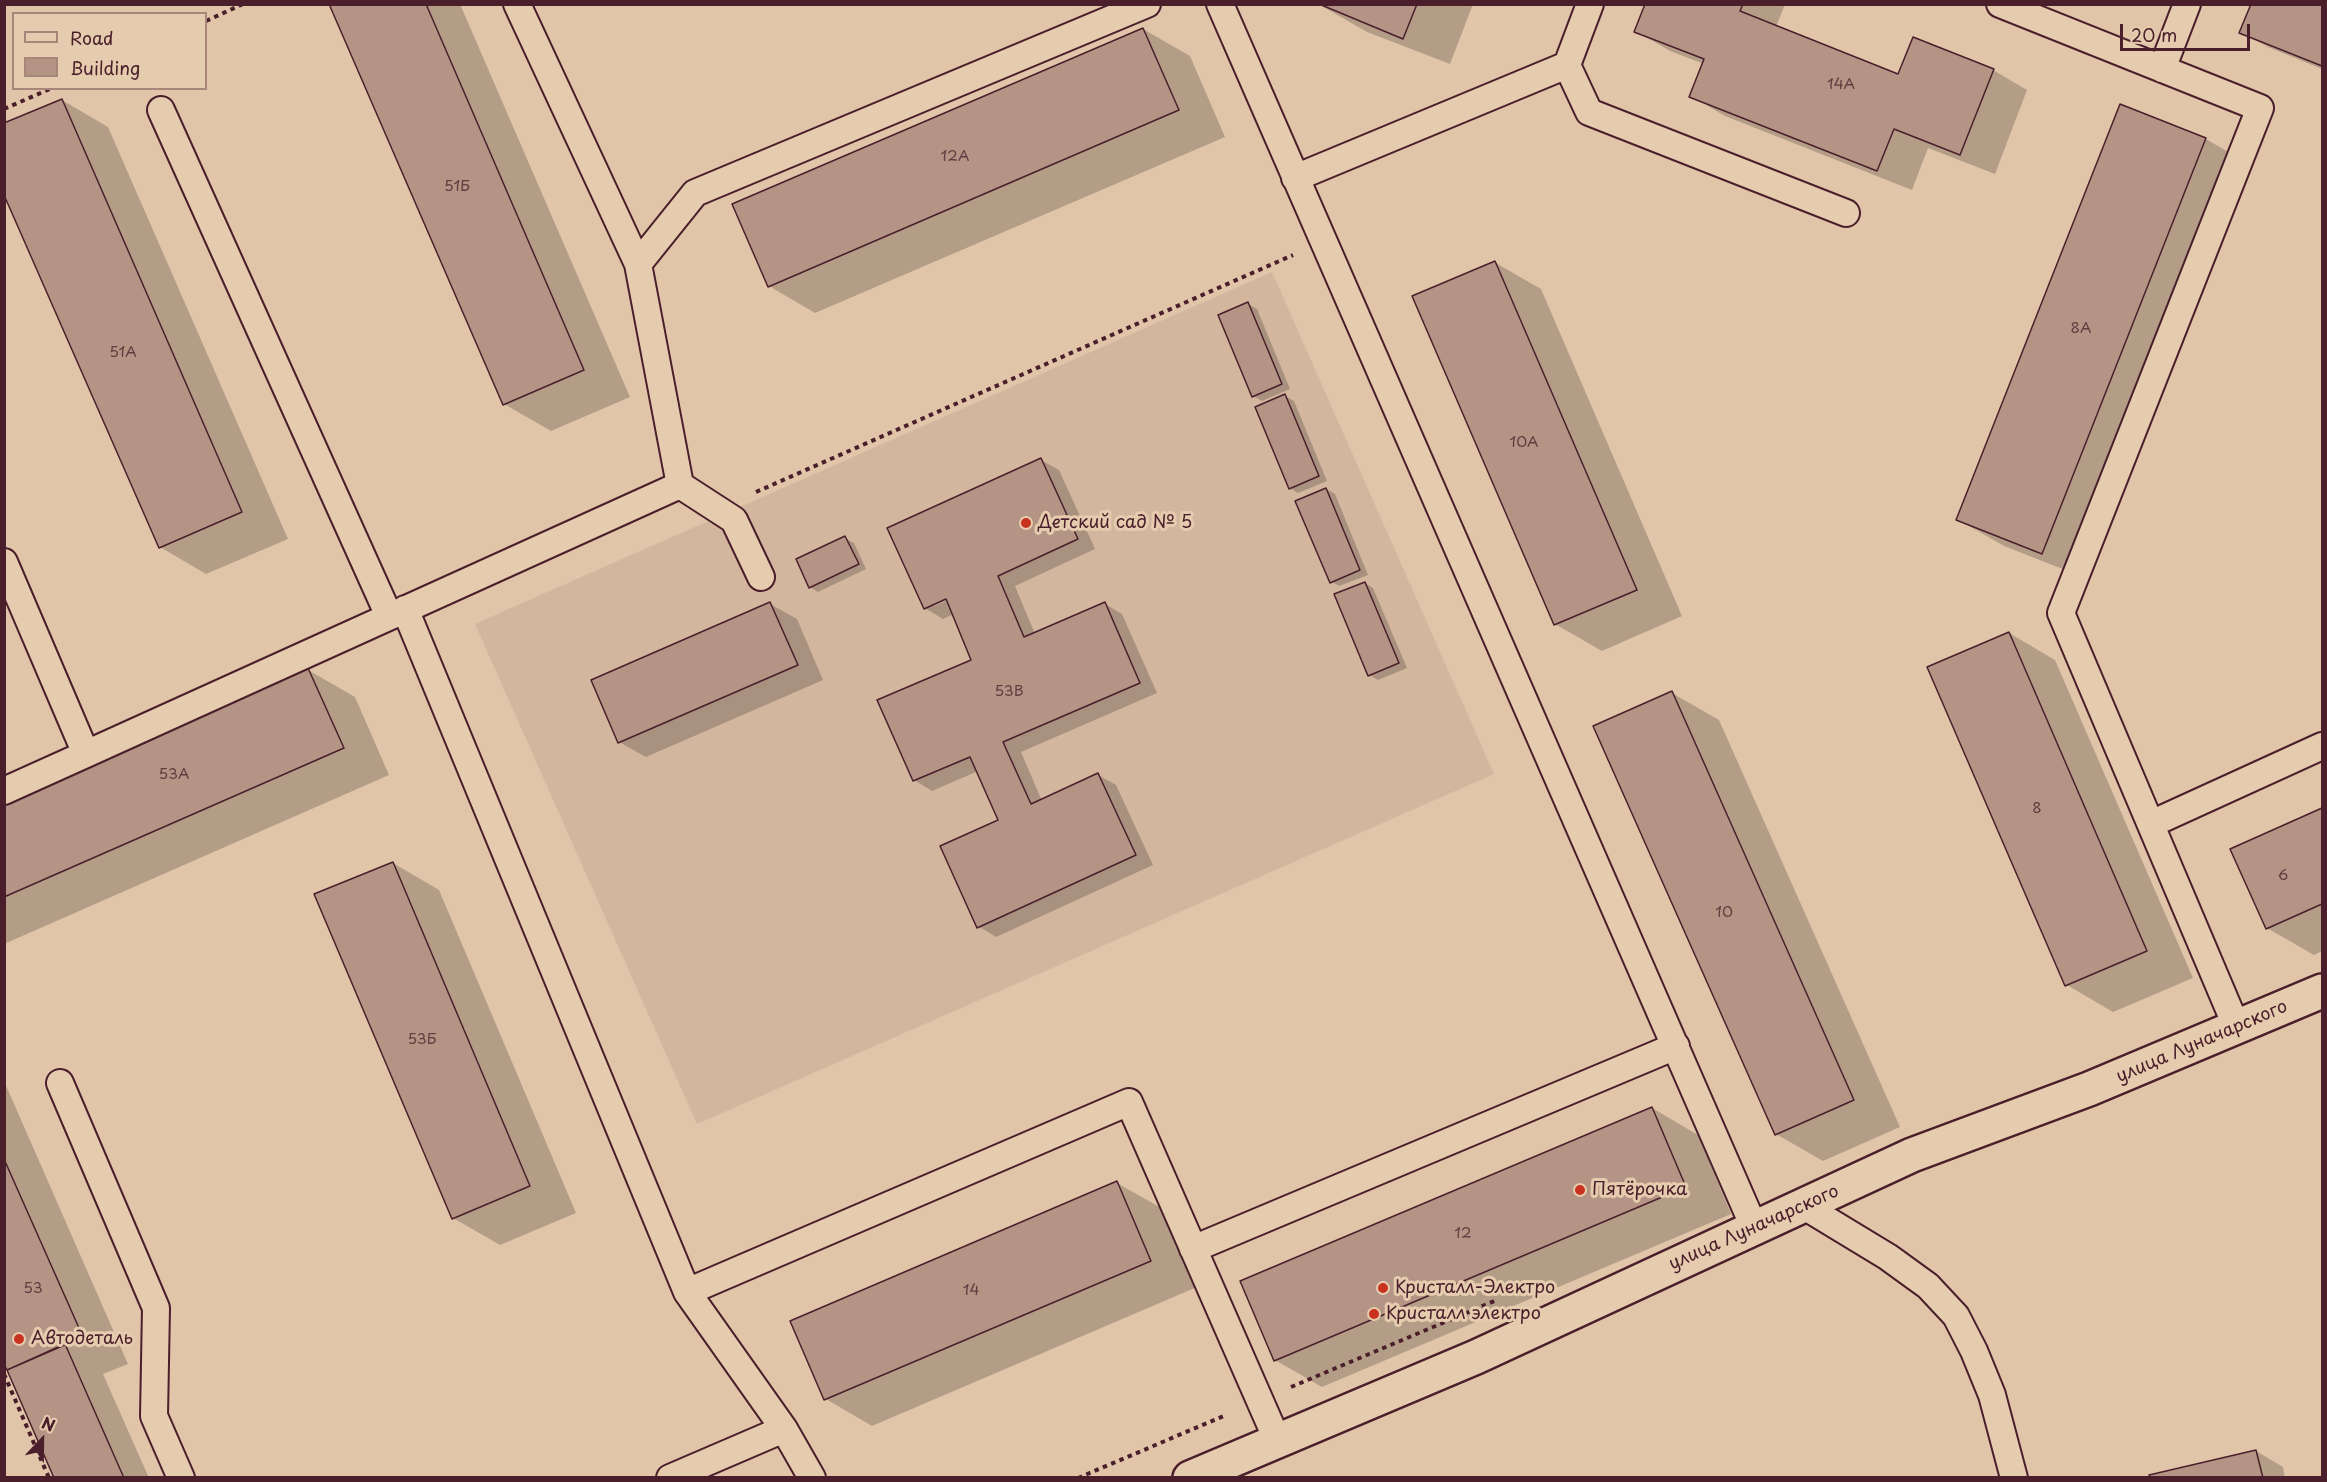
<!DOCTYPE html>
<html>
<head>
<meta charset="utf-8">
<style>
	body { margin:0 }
	#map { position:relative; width:2327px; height:1482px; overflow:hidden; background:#e0c5a9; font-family:"Playpen Sans",sans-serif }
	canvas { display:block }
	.frame { position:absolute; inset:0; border:6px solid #4a1f2b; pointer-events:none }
	.legend { position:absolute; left:12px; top:12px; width:195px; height:78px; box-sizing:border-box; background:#e6ccae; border:2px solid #a8877a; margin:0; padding:8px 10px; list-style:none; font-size:18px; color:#4a1f2b }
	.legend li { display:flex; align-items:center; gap:12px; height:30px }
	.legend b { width:30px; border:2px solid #a8877a }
	.north { position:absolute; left:12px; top:1410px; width:60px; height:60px; -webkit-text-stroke:4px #e6ccae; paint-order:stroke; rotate:22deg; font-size:16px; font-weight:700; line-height:24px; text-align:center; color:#4a1f2b }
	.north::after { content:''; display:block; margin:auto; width:21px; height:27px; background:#4a1f2b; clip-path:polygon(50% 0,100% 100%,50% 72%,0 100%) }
	.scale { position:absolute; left:2120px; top:24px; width:130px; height:27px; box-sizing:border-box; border:3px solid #4a1f2b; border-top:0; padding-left:8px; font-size:18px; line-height:21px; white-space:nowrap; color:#4a1f2b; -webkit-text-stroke:4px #e6ccae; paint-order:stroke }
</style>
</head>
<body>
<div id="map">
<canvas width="2327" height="1482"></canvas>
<div class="frame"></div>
<ul class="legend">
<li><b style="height:8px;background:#e6ccae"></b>Road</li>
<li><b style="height:16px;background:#b49484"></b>Building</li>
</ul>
<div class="north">N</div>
<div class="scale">20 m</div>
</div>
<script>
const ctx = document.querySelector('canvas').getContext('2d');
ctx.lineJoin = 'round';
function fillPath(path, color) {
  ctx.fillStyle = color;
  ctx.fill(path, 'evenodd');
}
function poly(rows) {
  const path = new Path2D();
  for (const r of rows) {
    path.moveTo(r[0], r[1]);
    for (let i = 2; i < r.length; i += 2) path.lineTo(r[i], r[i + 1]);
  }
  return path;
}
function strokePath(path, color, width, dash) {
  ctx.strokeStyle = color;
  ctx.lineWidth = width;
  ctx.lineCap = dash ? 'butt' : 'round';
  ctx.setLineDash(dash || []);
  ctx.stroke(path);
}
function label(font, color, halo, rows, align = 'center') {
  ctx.font = font + ' "Playpen Sans",sans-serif';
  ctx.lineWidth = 6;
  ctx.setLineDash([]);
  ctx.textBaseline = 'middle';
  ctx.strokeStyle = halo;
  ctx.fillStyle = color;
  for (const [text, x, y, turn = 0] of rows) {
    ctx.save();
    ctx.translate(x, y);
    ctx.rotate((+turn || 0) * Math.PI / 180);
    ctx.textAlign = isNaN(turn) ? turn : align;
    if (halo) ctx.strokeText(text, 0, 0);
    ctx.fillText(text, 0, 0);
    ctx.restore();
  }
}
fillPath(poly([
	[1272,272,1494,774,697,1124,475,624]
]), '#d3b69e');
fillPath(poly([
	[331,4,460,4,630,397,551,431,504,404],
	[1473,4,1450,64,1367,32,1320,5],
	[1646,4,1785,4,1776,27,1899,76,1993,70,2027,90,1995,174,1928,148,1912,190,1725,116,1691,96,1704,64,1670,51,1636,31],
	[2252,4,2322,4,2322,69,2268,47,2241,32],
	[1143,29,1190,56,1225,137,815,313,769,286],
	[62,100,108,127,288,539,206,574,160,547],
	[2121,106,2206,139,2252,166,2088,579,2004,546,1957,519],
	[1494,262,1541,289,1682,616,1602,651,1555,624],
	[1248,304,1257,309,1290,389,1262,401,1253,396],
	[1285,396,1294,401,1327,481,1298,493,1290,488],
	[1041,460,1059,470,1095,549,1015,586,1035,634,1105,604,1122,614,1157,693,1021,752,1042,801,1098,775,1116,785,1153,865,996,937,978,926,1000,820,978,771,932,791,914,780,973,661,954,614,943,619,925,608],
	[952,595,953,598,934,606,934,603],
	[1326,489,1335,494,1368,575,1339,586,1331,581],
	[845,538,854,543,866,569,818,592,810,587],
	[1365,583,1373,588,1407,668,1378,680,1369,675],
	[770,604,797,619,823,680,646,757,619,742],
	[2009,633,2055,660,2193,978,2113,1012,2067,985,1929,668],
	[308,670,355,697,389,775,4,944,4,803],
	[1672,693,1719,720,1900,1127,1823,1161,1776,1134],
	[2322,810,2322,951,2314,955,2267,928,2232,850],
	[393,863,439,890,576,1213,500,1245,453,1218],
	[4,1081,128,1364,103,1374,149,1478,56,1478,4,1361],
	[1652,1108,1698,1135,1731,1214,1322,1387,1275,1360,1242,1282],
	[1117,1183,1163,1209,1197,1287,872,1426,826,1399],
	[2256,1451,2283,1467,2285,1478,2152,1478]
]), '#0003');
const building = poly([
	[329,4,426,4,584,370,503,405,329,4],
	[1319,4,1417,4,1403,39,1319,4],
	[1645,4,1743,4,1740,11,1898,74,1913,37,1994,69,1960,155,1894,129,1877,171,1689,97,1704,59,1634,32,1645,4],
	[2251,4,2322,4,2322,66,2239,33,2251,4],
	[1143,28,1179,110,768,287,732,204,1143,28],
	[62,99,242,512,159,548,4,195,4,123,62,99],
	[2120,104,2206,138,2042,554,1956,520,2120,104],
	[1495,261,1637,590,1554,625,1412,296,1495,261],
	[1248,302,1282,384,1252,397,1218,315,1248,302],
	[1285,394,1319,476,1289,489,1255,407,1285,394],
	[1041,458,1078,539,998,576,1024,637,1105,602,1140,683,1003,742,1031,804,1098,773,1136,855,977,928,940,846,998,820,970,757,913,781,877,700,971,660,946,599,924,609,887,528,1041,458],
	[1326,488,1360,570,1330,583,1295,501,1326,488],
	[845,536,859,564,809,588,796,559,845,536],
	[1365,582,1399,663,1368,676,1334,594,1365,582],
	[770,602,798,665,618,743,591,680,770,602],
	[2009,632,2147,951,2065,986,1927,667,2009,632],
	[308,668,344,748,4,897,4,801,308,668],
	[1672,691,1854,1100,1775,1135,1593,726,1672,691],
	[2322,808,2322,904,2266,929,2230,849,2322,808],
	[393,862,530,1186,452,1219,314,894,393,862],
	[1652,1107,1686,1187,1274,1361,1240,1281,1652,1107],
	[4,1159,83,1337,7,1370,4,1364,4,1159],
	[1117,1181,1151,1261,824,1400,790,1321,1117,1181],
	[65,1344,124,1478,54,1478,7,1370,65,1344],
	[2256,1450,2263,1478,2150,1478,2149,1475,2256,1450]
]);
fillPath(building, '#b49484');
strokePath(building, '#4a1f2b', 1.5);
const service = poly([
	[517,4,638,264],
	[1220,4,1754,1227],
	[2000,4,2260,108,2061,613,2237,1028],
	[1567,65,1589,112,1846,213],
	[2162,69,2187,4],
	[161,110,389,616],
	[1295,178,1567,65,1590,4],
	[680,485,638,264,695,193,1147,4],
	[4,562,86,754,4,791],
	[405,609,687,1292,784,1429,670,1478],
	[86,754,680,485,734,520,761,577],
	[2151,824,2322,746],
	[60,1083,156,1308,154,1416,181,1478],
	[1804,1206,1888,1257,1928,1286,1956,1316,1974,1351,1992,1395,2014,1478],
	[1193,1249,1676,1046],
	[687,1292,1129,1102,1278,1442],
	[784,1429,812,1478]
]);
const tertiary = poly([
	[1190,1478,1476,1357,1912,1155,2089,1089,2322,991]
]);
strokePath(service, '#4a1f2b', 30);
strokePath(tertiary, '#4a1f2b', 38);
strokePath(poly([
	[206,21,243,4],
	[4,109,52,88],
	[756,492,1293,255],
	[4,1374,49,1478],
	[1291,1387,1497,1300],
	[1078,1478,1226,1415]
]), '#4a1f2b', 4, [4.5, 4.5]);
strokePath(service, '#e6ccae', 26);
strokePath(tertiary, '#e6ccae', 33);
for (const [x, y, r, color] of [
	[1026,523,6,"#c8321e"],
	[1580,1190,6,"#c8321e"],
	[1383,1288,6,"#c8321e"],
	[1374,1314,6,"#c8321e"],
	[19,1339,6,"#c8321e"]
]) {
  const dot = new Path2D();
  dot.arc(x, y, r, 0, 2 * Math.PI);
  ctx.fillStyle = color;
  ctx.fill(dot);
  strokePath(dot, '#e6ccae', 2);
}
label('15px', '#643c41', null, [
	["14А",1841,85],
	["12А",955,157],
	["51Б",457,187],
	["8А",2081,329],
	["51А",123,353],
	["10А",1524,443],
	["53В",1009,692],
	["53А",174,775],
	["8",2037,809],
	["6",2283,876],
	["10",1724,913],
	["53Б",422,1040],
	["12",1463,1234],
	["53",33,1289],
	["14",971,1291]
]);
label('18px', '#4a1f2b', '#e6ccae', [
	["Детский сад № 5",1038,523],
	["Пятёрочка",1592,1190],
	["Кристалл-Электро",1395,1288],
	["Кристалл электро",1386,1314],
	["Автодеталь",31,1339]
], 'left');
label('18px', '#4a1f2b', '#e6ccae', [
	["улица Луначарского",2202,1042,-23],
	["улица Луначарского",1754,1228,-24]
]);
</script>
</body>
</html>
